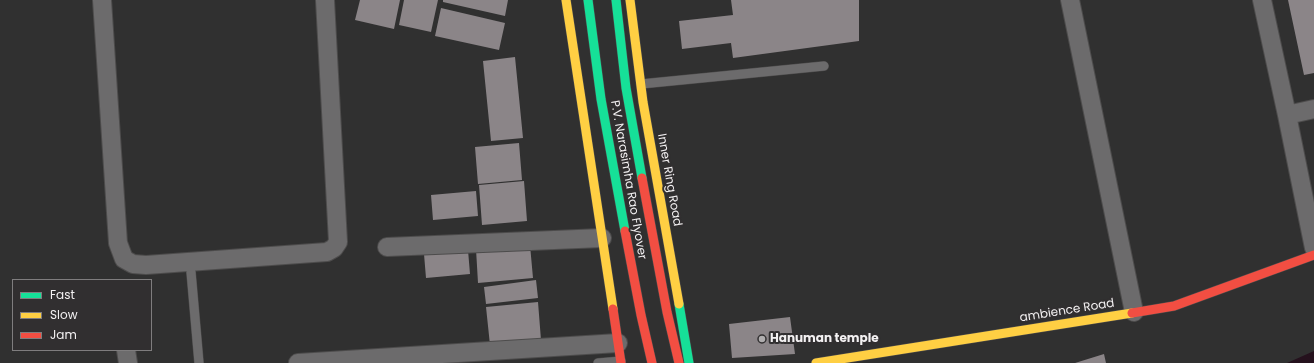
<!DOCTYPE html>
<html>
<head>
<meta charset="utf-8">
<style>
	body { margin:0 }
	#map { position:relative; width:1314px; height:363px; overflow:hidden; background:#303030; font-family:Poppins,sans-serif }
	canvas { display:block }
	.legend { position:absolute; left:12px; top:279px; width:140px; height:72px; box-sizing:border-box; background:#312f30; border:1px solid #7f7d7e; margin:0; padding:5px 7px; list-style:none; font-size:12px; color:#f3f1f2 }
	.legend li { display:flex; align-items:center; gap:8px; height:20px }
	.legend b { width:20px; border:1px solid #7f7d7e }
</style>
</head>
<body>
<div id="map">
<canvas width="1314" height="363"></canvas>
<ul class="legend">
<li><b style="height:5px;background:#16e098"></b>Fast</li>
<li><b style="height:5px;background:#ffcf43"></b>Slow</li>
<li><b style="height:5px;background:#f24e42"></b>Jam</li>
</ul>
</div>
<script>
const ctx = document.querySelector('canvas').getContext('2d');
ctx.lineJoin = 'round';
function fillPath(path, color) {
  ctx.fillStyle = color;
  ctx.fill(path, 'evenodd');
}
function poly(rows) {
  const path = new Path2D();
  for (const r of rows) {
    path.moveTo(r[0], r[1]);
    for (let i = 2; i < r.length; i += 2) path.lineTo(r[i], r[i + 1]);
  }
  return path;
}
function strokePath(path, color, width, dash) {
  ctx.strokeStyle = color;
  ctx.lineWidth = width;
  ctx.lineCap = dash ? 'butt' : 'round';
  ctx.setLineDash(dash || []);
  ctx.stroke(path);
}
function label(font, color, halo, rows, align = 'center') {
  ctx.font = font + ' Poppins,sans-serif';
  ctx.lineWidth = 4;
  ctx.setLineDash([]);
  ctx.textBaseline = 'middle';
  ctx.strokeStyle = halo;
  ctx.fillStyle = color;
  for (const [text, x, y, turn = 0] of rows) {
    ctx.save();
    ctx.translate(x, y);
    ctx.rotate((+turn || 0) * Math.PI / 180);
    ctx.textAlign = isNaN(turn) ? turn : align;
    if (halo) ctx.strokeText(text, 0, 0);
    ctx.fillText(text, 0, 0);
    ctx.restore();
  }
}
fillPath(poly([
	[1314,351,1314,363,1287,363]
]), '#25111d');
fillPath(poly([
	[360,0,400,0,394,29,355,20],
	[404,0,438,0,431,32,399,25],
	[443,0,508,0,505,16,443,2],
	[731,0,859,0,859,41,733,58,731,43,682,49,679,21,733,15],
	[1288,0,1314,0,1314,73,1304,75],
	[441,8,505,23,499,50,435,36],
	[515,57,523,138,491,141,483,61],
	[519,143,522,180,478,184,475,147],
	[524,181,527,221,482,225,479,185],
	[476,191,478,216,433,220,431,195],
	[530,245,533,278,478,283,476,249],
	[468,250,470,274,426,278,424,254],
	[536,280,538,298,486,304,484,287],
	[538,302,541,340,490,345,486,307],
	[790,317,795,354,732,358,729,324],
	[1104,354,1106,363,1075,363]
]), '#8b8588');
const lane = poly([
	[641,84,824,66],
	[191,272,199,363],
	[598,363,621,361]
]);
const street = poly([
	[102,0,118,243,124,259,133,264,146,265,327,252,334,248,338,242,325,0],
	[1070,0,1134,312],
	[1262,0,1287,115,1314,109],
	[1287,115,1314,248],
	[387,247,602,238],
	[126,350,128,363],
	[298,363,618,343]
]);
const fast = poly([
	[588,0,601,99,625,231],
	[616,0,626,88,642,178],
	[679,304,689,363]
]);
const slow = poly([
	[566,0,613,309],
	[630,0,643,102,679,304],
	[816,363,1132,313]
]);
const jam = poly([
	[642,178,667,312,679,363],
	[625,231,641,315,652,363],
	[613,309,621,363],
	[1132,313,1174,306,1314,255]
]);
strokePath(lane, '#4d4c4c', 10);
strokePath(street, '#4d4c4c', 20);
strokePath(fast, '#4d4c4c', 10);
strokePath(slow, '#4d4c4c', 10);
strokePath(jam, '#4d4c4c', 10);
strokePath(lane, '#6c6b6c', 9);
strokePath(street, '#6c6b6c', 18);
strokePath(fast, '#16e098', 9);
strokePath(slow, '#ffcf43', 9);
strokePath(jam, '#f24e42', 9);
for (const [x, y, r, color] of [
	[762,339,4,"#afadae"]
]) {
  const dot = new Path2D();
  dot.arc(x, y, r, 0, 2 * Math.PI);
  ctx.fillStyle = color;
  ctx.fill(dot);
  strokePath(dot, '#312f30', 1.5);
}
label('12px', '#f3f1f2', '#312f30', [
	["P.V. Narasimha Rao Flyover",628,180,80],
	["Inner Ring Road",669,180,80],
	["ambience Road",1067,311,-9]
]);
label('bold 12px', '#f3f1f2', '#312f30', [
	["Hanuman temple",770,339]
], 'left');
</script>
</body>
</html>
